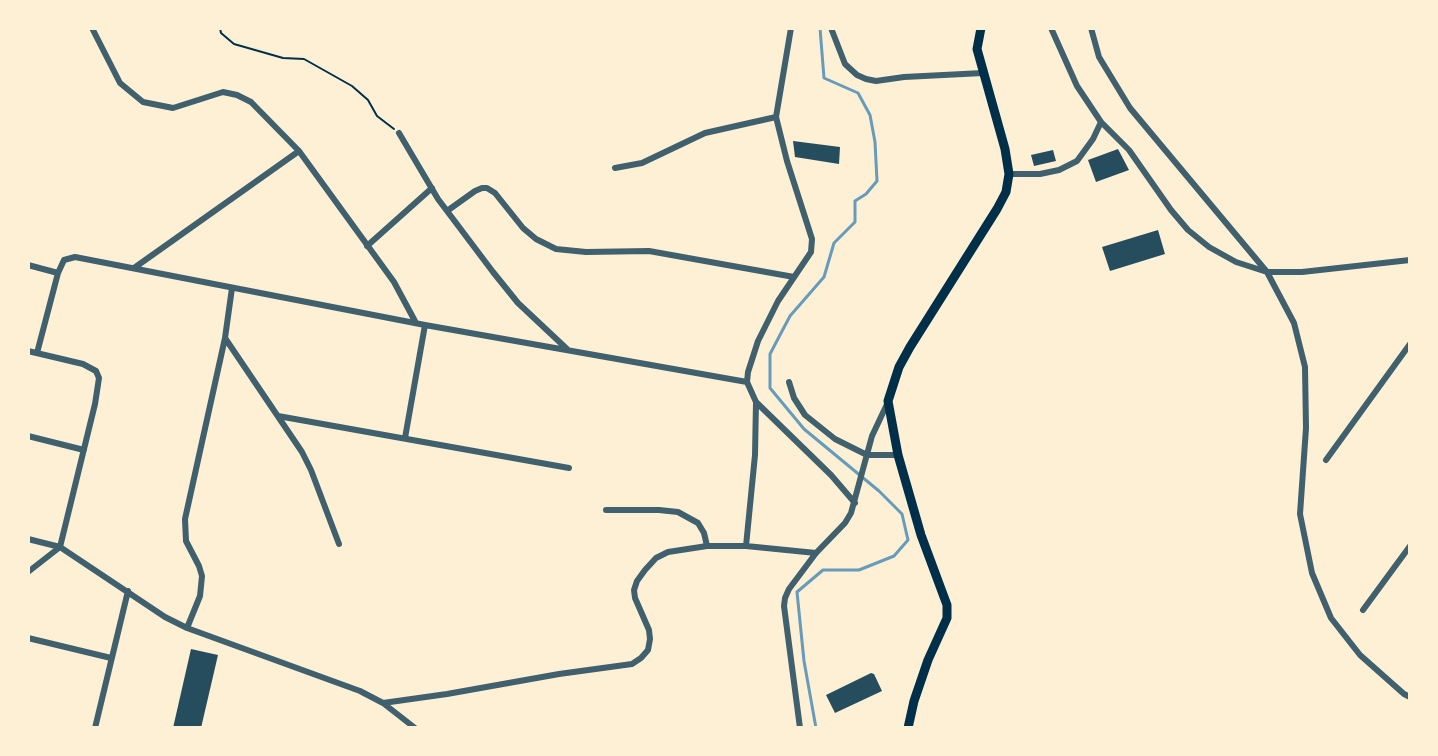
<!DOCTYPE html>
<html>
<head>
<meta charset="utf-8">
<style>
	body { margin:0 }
	#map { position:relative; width:1438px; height:756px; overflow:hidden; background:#fdf0d5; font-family:"Nunito Sans",sans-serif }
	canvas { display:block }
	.frame { position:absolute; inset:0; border:30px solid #fdf0d5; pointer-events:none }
</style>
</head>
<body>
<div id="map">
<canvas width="1438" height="756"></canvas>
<div class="frame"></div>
</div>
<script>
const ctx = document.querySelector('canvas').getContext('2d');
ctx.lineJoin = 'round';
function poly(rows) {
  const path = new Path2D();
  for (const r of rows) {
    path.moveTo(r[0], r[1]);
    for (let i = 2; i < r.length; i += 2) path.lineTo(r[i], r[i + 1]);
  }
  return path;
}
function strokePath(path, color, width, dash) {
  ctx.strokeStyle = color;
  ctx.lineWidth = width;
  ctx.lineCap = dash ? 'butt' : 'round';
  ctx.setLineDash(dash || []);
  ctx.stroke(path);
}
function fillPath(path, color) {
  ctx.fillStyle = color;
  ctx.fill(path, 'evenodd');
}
strokePath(poly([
	[816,728,804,661,797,592,823,570,859,570,894,556,908,540,902,514,879,491,804,429,770,388,770,354,790,316,824,277,834,243,855,222,855,201,866,194,877,181,875,142,870,115,858,93,824,78,820,28]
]), '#669bbc', 3);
fillPath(poly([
	[793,141,840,147,839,164,795,157],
	[1118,149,1129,170,1096,182,1088,160],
	[1053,150,1056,161,1034,166,1031,155],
	[1158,230,1165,254,1110,271,1102,247],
	[191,649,218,655,201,728,173,728],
	[871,673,874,674,882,691,835,713,826,695]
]), '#264d5e');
strokePath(poly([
	[220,28,221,33,234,44,283,58,304,59,352,86,368,100,377,116,394,129]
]), '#003049', 2);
strokePath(poly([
	[92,28,120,83,143,102,173,108,223,92,237,95,251,102,299,151,394,282,416,323],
	[791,28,776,117,787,161,812,239,811,252,778,301,758,341,748,372,747,382,756,402,831,475,855,503],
	[831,28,845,64,857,75,866,79,876,81,904,77,983,73],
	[1051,28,1077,86,1101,122,1129,150,1171,210,1188,230,1209,247,1236,262,1267,272,1302,272,1410,260],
	[1091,28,1099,57,1130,108,1267,272,1294,323,1305,367,1306,428,1300,514,1312,573,1331,618,1360,655,1404,694,1410,697],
	[399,133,438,199,493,272,518,303,567,349],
	[615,168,642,163,705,133,776,117],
	[1009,174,1040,174,1059,170,1077,161,1093,139,1101,122],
	[447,211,475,191,482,188,487,188,495,193,523,228,536,239,556,249,586,252,649,251,794,277],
	[367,246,432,188],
	[28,265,58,273,37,353],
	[134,268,299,151],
	[58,273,64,260,75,257,425,325,747,382],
	[232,288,225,338,302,452,311,470,339,544],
	[28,351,83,364,96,371,99,378,95,404,60,547,28,572],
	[789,382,794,398,805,415,835,439,867,455,898,455],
	[278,416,569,468],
	[28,436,84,450],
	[405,438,425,325],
	[1326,460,1410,344],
	[606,510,659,510,678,512,698,523,704,533,707,546],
	[28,539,60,547,165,617,187,628,360,691,383,703,415,728],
	[746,546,755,455,756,402],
	[1363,610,1410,546],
	[187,628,200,596,202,576,199,566,186,541,185,519,225,338],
	[28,638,111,658],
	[383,703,447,694,559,674,632,664,641,658,648,650,650,639,649,630,635,598,634,590,637,581,645,570,656,558,668,552,707,546,746,546,816,553],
	[95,728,128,591],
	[800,728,784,606,785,598,789,589,816,553,845,523,851,513,872,436,888,402]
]), '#3f606c', 6);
strokePath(poly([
	[908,728,914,701,928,660,947,618,947,605,921,535,898,455,888,401,899,367,910,347,997,209,1006,192,1009,174,1005,149,977,49,981,28]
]), '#003049', 9);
</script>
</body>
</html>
